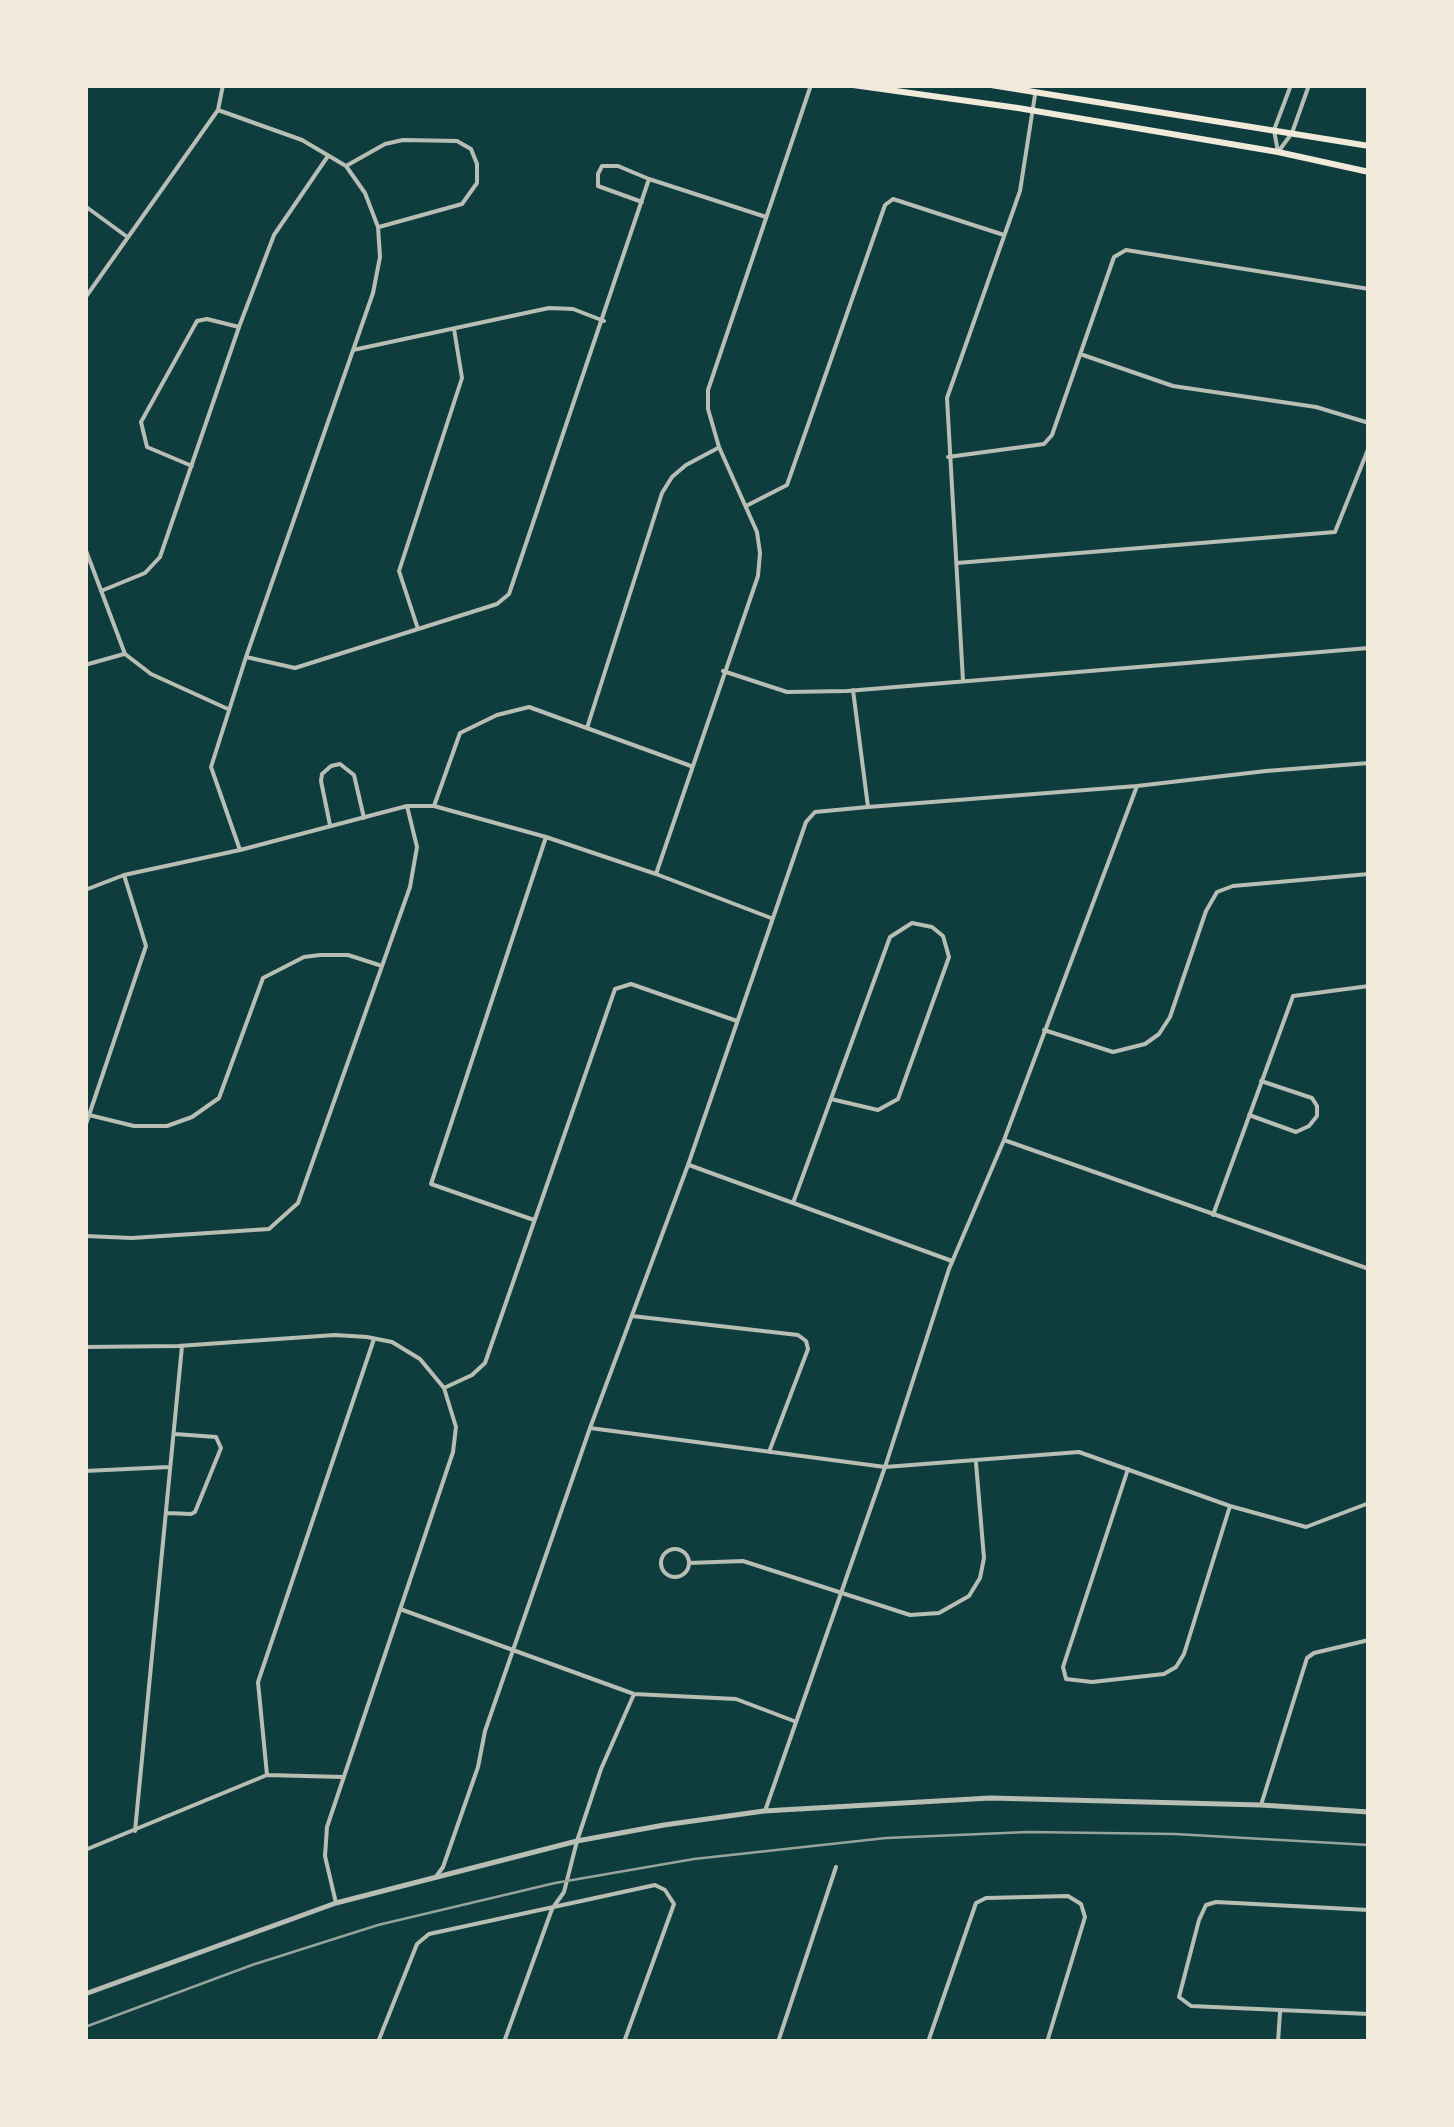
<!DOCTYPE html>
<html>
<head>
<meta charset="utf-8">
<style>
	body { margin:0 }
	#map { position:relative; width:1454px; height:2127px; overflow:hidden; background:#0f3d3e; font-family:Cabin,sans-serif }
	canvas { display:block }
	.frame { position:absolute; inset:0; border:88px solid #f1e9da; pointer-events:none }
</style>
</head>
<body>
<div id="map">
<canvas width="1454" height="2127"></canvas>
<div class="frame"></div>
</div>
<script>
const ctx = document.querySelector('canvas').getContext('2d');
ctx.lineJoin = 'round';
function poly(rows) {
  const path = new Path2D();
  for (const r of rows) {
    if (r.length === 3) {
      path.moveTo(r[0] + r[2], r[1]);
      path.arc(r[0], r[1], r[2], 0, 2 * Math.PI);
      continue;
    }
    path.moveTo(r[0], r[1]);
    for (let i = 2; i < r.length; i += 2) path.lineTo(r[i], r[i + 1]);
  }
  return path;
}
function strokePath(path, color, width, dash) {
  ctx.strokeStyle = color;
  ctx.lineWidth = width;
  ctx.lineCap = dash ? 'butt' : 'round';
  ctx.setLineDash(dash || []);
  ctx.stroke(path);
}
strokePath(poly([
	[85,88,85,90],
	[218,110,302,140,346,166,365,193,378,227,380,257,373,293,246,657,211,767,240,850],
	[1278,152,1292,133,1309,85],
	[1278,152,1274,130,1291,85],
	[346,166,385,144,403,140,457,141,471,149,477,164,477,183,462,204,379,227],
	[642,202,598,186,598,174,602,166,618,166,649,179],
	[85,206,126,236],
	[85,298,218,110,223,85],
	[353,350,549,308,573,309,604,321],
	[1083,355,1173,386,1316,407,1369,423],
	[948,457,1044,444,1052,435,1114,257,1126,250,1369,289],
	[192,466,147,447,141,422,197,321,207,319,239,327],
	[746,506,787,485,885,205,893,199,1004,235],
	[85,548,125,654,151,674,228,709],
	[957,563,1335,532,1369,447],
	[101,591,145,573,160,557,239,327,274,235,328,156],
	[418,629,399,571,462,378,454,329],
	[246,657,295,668,497,604,509,594,649,179,766,217],
	[85,665,124,654],
	[723,671,787,692,847,691,1369,648],
	[963,681,947,398,1020,191,1035,95],
	[587,728,662,493,672,477,686,465,718,448],
	[434,806,460,733,497,715,529,707,691,766],
	[868,807,1137,786,1266,771,1369,763],
	[330,825,321,781,322,774,331,766,340,764,354,775,364,818],
	[656,874,758,576,760,553,757,532,719,447,708,409,708,390,811,85],
	[85,890,124,875,240,850,407,806,434,806,546,837,656,874,771,918],
	[1044,1030,1113,1052,1145,1044,1159,1034,1170,1017,1206,911,1217,892,1233,886,1369,874],
	[89,1115,134,1126,167,1126,192,1117,219,1098,263,978,304,957,320,955,348,955,379,965],
	[1249,1115,1296,1132,1309,1126,1317,1116,1317,1106,1312,1098,1261,1081],
	[85,1127,146,946,124,875],
	[1004,1140,1369,1269],
	[689,1165,952,1261],
	[793,1203,890,937,912,923,932,927,943,936,949,957,898,1099,878,1110,831,1099],
	[1213,1215,1293,996,1369,986],
	[534,1220,431,1184,546,837],
	[85,1236,132,1238,269,1229,298,1203,410,887,417,847,407,806],
	[632,1316,798,1335,806,1341,808,1349,769,1452],
	[85,1347,178,1346,335,1335,367,1337,392,1342,420,1359,444,1388,456,1427,453,1452,327,1827,325,1856,336,1903],
	[444,1388,472,1375,485,1363,615,989,631,984,737,1021],
	[590,1428,885,1467,1079,1452,1230,1506,1306,1527,1369,1503],
	[1128,1469,1063,1667,1066,1679,1092,1682,1164,1674,1176,1667,1184,1654,1230,1506],
	[85,1471,169,1467],
	[167,1513,191,1514,195,1512,221,1448,216,1437,175,1434],
	[675,1563,14],
	[689,1563,743,1561,910,1615,939,1613,969,1596,980,1578,984,1558,976,1463],
	[400,1609,634,1694,736,1699,794,1721],
	[267,1775,258,1682,374,1339],
	[1261,1805,1307,1658,1314,1653,1369,1640],
	[765,1811,885,1467,949,1269,1004,1140,1137,786],
	[135,1831,182,1346],
	[85,1850,267,1775,343,1777],
	[435,1878,443,1867,478,1767,485,1731,590,1428,688,1165,806,822,815,812,868,807,853,690],
	[1369,1910,1216,1902,1206,1905,1199,1920,1179,1997,1191,2006,1369,2014],
	[378,2042,417,1944,429,1934,655,1885,665,1890,674,1904,624,2042],
	[504,2042,552,1909,564,1892,577,1841,601,1769,634,1694],
	[778,2042,836,1867],
	[928,2042,976,1903,986,1898,1068,1896,1081,1904,1085,1917,1047,2042],
	[1278,2042,1280,2012]
]), '#b8beb3', 4);
strokePath(poly([
	[85,1994,336,1903,577,1841,664,1825,764,1811,990,1798,1261,1805,1369,1812]
]), '#b8beb3', 5);
strokePath(poly([
	[853,85,1018,108,1278,152,1369,172],
	[991,85,1369,146]
]), '#f1e9da', 6);
strokePath(poly([
	[85,2027,252,1965,378,1925,555,1883,694,1859,886,1838,1028,1832,1175,1834,1369,1845]
]), '#97a49c', 2.5);
</script>
</body>
</html>
